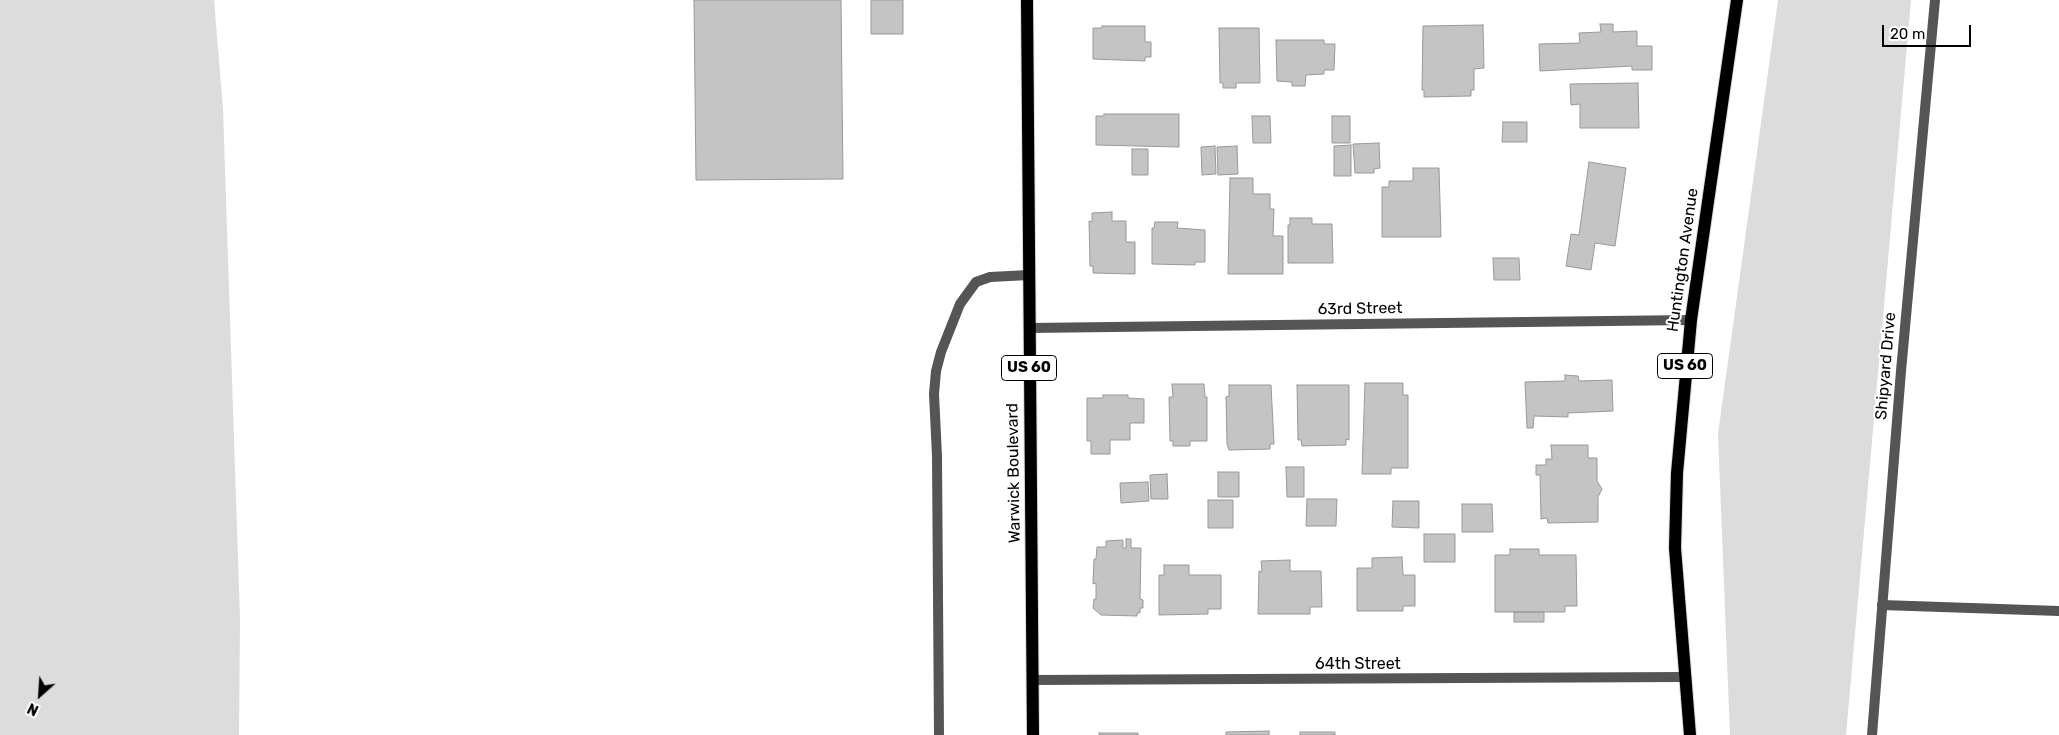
<!DOCTYPE html>
<html>
<head>
<meta charset="utf-8">
<style>
	body { margin:0 }
	#map { position:relative; width:2059px; height:735px; overflow:hidden; background:#fff; font-family:Rubik,sans-serif }
	canvas { display:block }
	.north { position:absolute; left:15px; top:670px; width:50px; height:50px; -webkit-text-stroke:4px #fff; paint-order:stroke; rotate:206deg; font-size:14px; font-weight:700; line-height:20px; text-align:center; color:#000 }
	.north::after { content:''; display:block; margin:auto; width:18px; height:22px; background:#000; clip-path:polygon(50% 0,100% 100%,50% 72%,0 100%) }
	.scale { position:absolute; left:1882px; top:25px; width:89px; height:22px; box-sizing:border-box; border:2px solid #000; border-top:0; padding-left:6px; font-size:15px; line-height:18px; white-space:nowrap; color:#000; -webkit-text-stroke:4px #fff; paint-order:stroke }
</style>
</head>
<body>
<div id="map">
<canvas width="2059" height="735"></canvas>
<div class="north">N</div>
<div class="scale">20 m</div>
</div>
<script>
const ctx = document.querySelector('canvas').getContext('2d');
ctx.lineJoin = 'round';
function fillPath(path, color) {
  ctx.fillStyle = color;
  ctx.fill(path, 'evenodd');
}
function poly(rows) {
  const path = new Path2D();
  for (const r of rows) {
    path.moveTo(r[0], r[1]);
    for (let i = 2; i < r.length; i += 2) path.lineTo(r[i], r[i + 1]);
  }
  return path;
}
function strokePath(path, color, width, dash) {
  ctx.strokeStyle = color;
  ctx.lineWidth = width;
  ctx.lineCap = dash ? 'butt' : 'round';
  ctx.setLineDash(dash || []);
  ctx.stroke(path);
}
function label(font, color, halo, rows, align = 'center') {
  ctx.font = font + ' Rubik,sans-serif';
  ctx.lineWidth = 4;
  ctx.setLineDash([]);
  ctx.textBaseline = 'middle';
  ctx.strokeStyle = halo;
  ctx.fillStyle = color;
  for (const [text, x, y, turn = 0] of rows) {
    ctx.save();
    ctx.translate(x, y);
    ctx.rotate((+turn || 0) * Math.PI / 180);
    ctx.textAlign = isNaN(turn) ? turn : align;
    if (halo) ctx.strokeText(text, 0, 0);
    ctx.fillText(text, 0, 0);
    ctx.restore();
  }
}
fillPath(poly([
	[0,0,214,0,223,109,240,619,239,735,0,735],
	[1778,0,1911,0,1846,735,1730,735,1718,434]
]), '#dcdcdc');
const building = poly([
	[694,0,841,0,843,179,696,180,694,0],
	[871,0,903,0,903,34,871,34,871,0],
	[1600,24,1613,24,1613,32,1637,31,1637,46,1652,46,1652,70,1632,70,1632,66,1540,71,1539,44,1580,43,1579,33,1601,32,1600,24],
	[1483,25,1484,68,1474,69,1474,90,1471,90,1471,96,1424,97,1424,90,1422,90,1423,26,1483,25],
	[1102,26,1145,26,1145,42,1151,42,1151,57,1145,57,1145,61,1093,59,1093,28,1102,28,1102,26],
	[1219,28,1259,28,1260,83,1236,83,1236,88,1223,88,1223,83,1220,83,1219,28],
	[1276,40,1324,40,1324,44,1335,44,1334,70,1324,70,1324,74,1306,75,1305,86,1292,86,1292,82,1277,81,1276,40],
	[1638,83,1639,128,1580,128,1580,104,1571,105,1570,84,1638,83],
	[1104,114,1179,114,1179,147,1096,145,1096,116,1104,116,1104,114],
	[1252,116,1270,116,1271,143,1253,143,1252,116],
	[1332,116,1350,116,1350,143,1332,143,1332,116],
	[1503,122,1527,122,1527,142,1502,142,1503,122],
	[1379,143,1380,168,1374,169,1374,173,1355,173,1353,144,1379,143],
	[1351,145,1351,176,1334,176,1334,146,1351,145],
	[1215,146,1216,174,1202,175,1201,147,1215,146],
	[1237,146,1238,174,1218,175,1217,147,1237,146],
	[1132,149,1148,149,1148,175,1132,175,1132,149],
	[1589,162,1626,168,1615,246,1595,243,1591,270,1566,266,1571,234,1579,235,1589,162],
	[1413,168,1439,168,1441,237,1382,237,1382,187,1389,187,1389,181,1413,181,1413,168],
	[1230,178,1253,178,1253,194,1270,194,1270,209,1274,209,1273,236,1283,236,1283,274,1228,274,1230,178],
	[1112,212,1112,221,1126,221,1126,242,1135,242,1135,274,1093,273,1093,266,1090,266,1089,221,1092,222,1092,213,1112,212],
	[1290,218,1312,218,1312,224,1332,224,1333,263,1288,263,1288,225,1290,225,1290,218],
	[1155,222,1178,222,1177,228,1205,230,1205,262,1195,262,1195,265,1152,264,1152,228,1154,228,1155,222],
	[1493,258,1519,258,1520,280,1494,280,1493,258],
	[1565,375,1578,376,1579,381,1612,380,1613,411,1568,413,1568,417,1534,416,1533,428,1527,428,1525,382,1565,381,1565,375],
	[1365,383,1403,383,1403,395,1408,395,1408,468,1391,468,1391,474,1362,474,1365,383],
	[1172,384,1204,384,1205,397,1207,397,1207,441,1190,441,1190,446,1173,446,1173,441,1170,441,1169,397,1173,397,1172,384],
	[1229,385,1271,385,1274,444,1270,444,1270,449,1229,450,1227,444,1226,397,1229,396,1229,385],
	[1297,385,1349,385,1349,440,1346,439,1346,445,1302,446,1301,440,1298,440,1297,385],
	[1103,395,1128,395,1128,398,1144,399,1144,423,1130,423,1130,440,1110,440,1110,454,1091,454,1091,441,1087,441,1087,398,1103,398,1103,395],
	[1551,445,1588,445,1588,458,1597,458,1597,481,1602,489,1598,497,1598,522,1548,523,1547,518,1541,519,1540,475,1536,475,1536,465,1546,465,1546,459,1552,459,1551,445],
	[1286,467,1304,467,1304,497,1287,497,1286,467],
	[1218,472,1239,472,1239,497,1218,497,1218,472],
	[1167,474,1168,499,1151,499,1150,475,1167,474],
	[1148,482,1149,501,1121,503,1120,483,1148,482],
	[1307,499,1337,499,1336,526,1306,526,1307,499],
	[1208,500,1233,500,1233,528,1208,528,1208,500],
	[1393,501,1419,501,1419,528,1392,527,1393,501],
	[1462,504,1492,504,1493,532,1462,532,1462,504],
	[1424,534,1455,534,1455,562,1424,562,1424,534],
	[1126,539,1131,539,1131,548,1141,548,1140,599,1143,600,1143,608,1140,608,1140,613,1137,613,1137,616,1101,615,1093,608,1094,599,1096,599,1096,583,1093,584,1094,559,1096,559,1097,547,1106,547,1106,541,1123,540,1123,548,1126,548,1126,539],
	[1510,549,1539,549,1539,555,1576,555,1577,606,1565,606,1565,612,1495,612,1495,555,1510,555,1510,549],
	[1402,557,1403,575,1415,575,1415,606,1403,606,1403,611,1357,611,1357,568,1372,568,1372,558,1402,557],
	[1290,560,1290,571,1321,571,1322,607,1310,607,1310,614,1258,614,1259,571,1262,572,1261,561,1290,560],
	[1164,565,1189,565,1189,575,1221,575,1221,609,1208,609,1208,614,1159,615,1159,575,1164,575,1164,565],
	[1514,612,1544,612,1544,622,1514,622,1514,612],
	[1269,731,1269,735,1226,735,1226,732,1269,731],
	[1300,732,1335,732,1335,735,1300,735,1300,732],
	[1099,733,1138,733,1138,735,1099,735,1099,733]
]);
fillPath(building, '#c4c4c4');
strokePath(building, '#999', 1);
const primary = poly([
	[1027,0,1033,735],
	[1690,735,1675,548,1677,473,1691,320,1737,0]
]);
strokePath(primary, '#dbdbdb', 14);
strokePath(poly([
	[1882,605,2059,611],
	[939,735,937,456,934,394,936,371,941,352,960,304,976,282,990,277,1029,275]
]), '#555', 10);
strokePath(poly([
	[1029,328,1691,320],
	[1033,680,1684,677],
	[1872,735,1901,371,1935,0]
]), '#555', 10);
strokePath(primary, '#000', 12);
for (const [x, y, w] of [
	[1685,366,55],
	[1029,368,55]
]) {
  const box = new Path2D();
  box.roundRect(x - w / 2, y - 12.5, w, 25, 4);
  ctx.fillStyle = '#fff';
  ctx.fill(box);
  strokePath(box, '#000', 1);
}
label('bold 15px', '#000', null, [
	["US 60",1685,366],
	["US 60",1029,368]
]);
label('16px', '#000', '#fff', [
	["Huntington Avenue",1683,260,-82],
	["63rd Street",1360,309,-1],
	["Shipyard Drive",1886,366,-85],
	["Warwick Boulevard",1014,473,-91],
	["64th Street",1358,664]
]);
</script>
</body>
</html>
